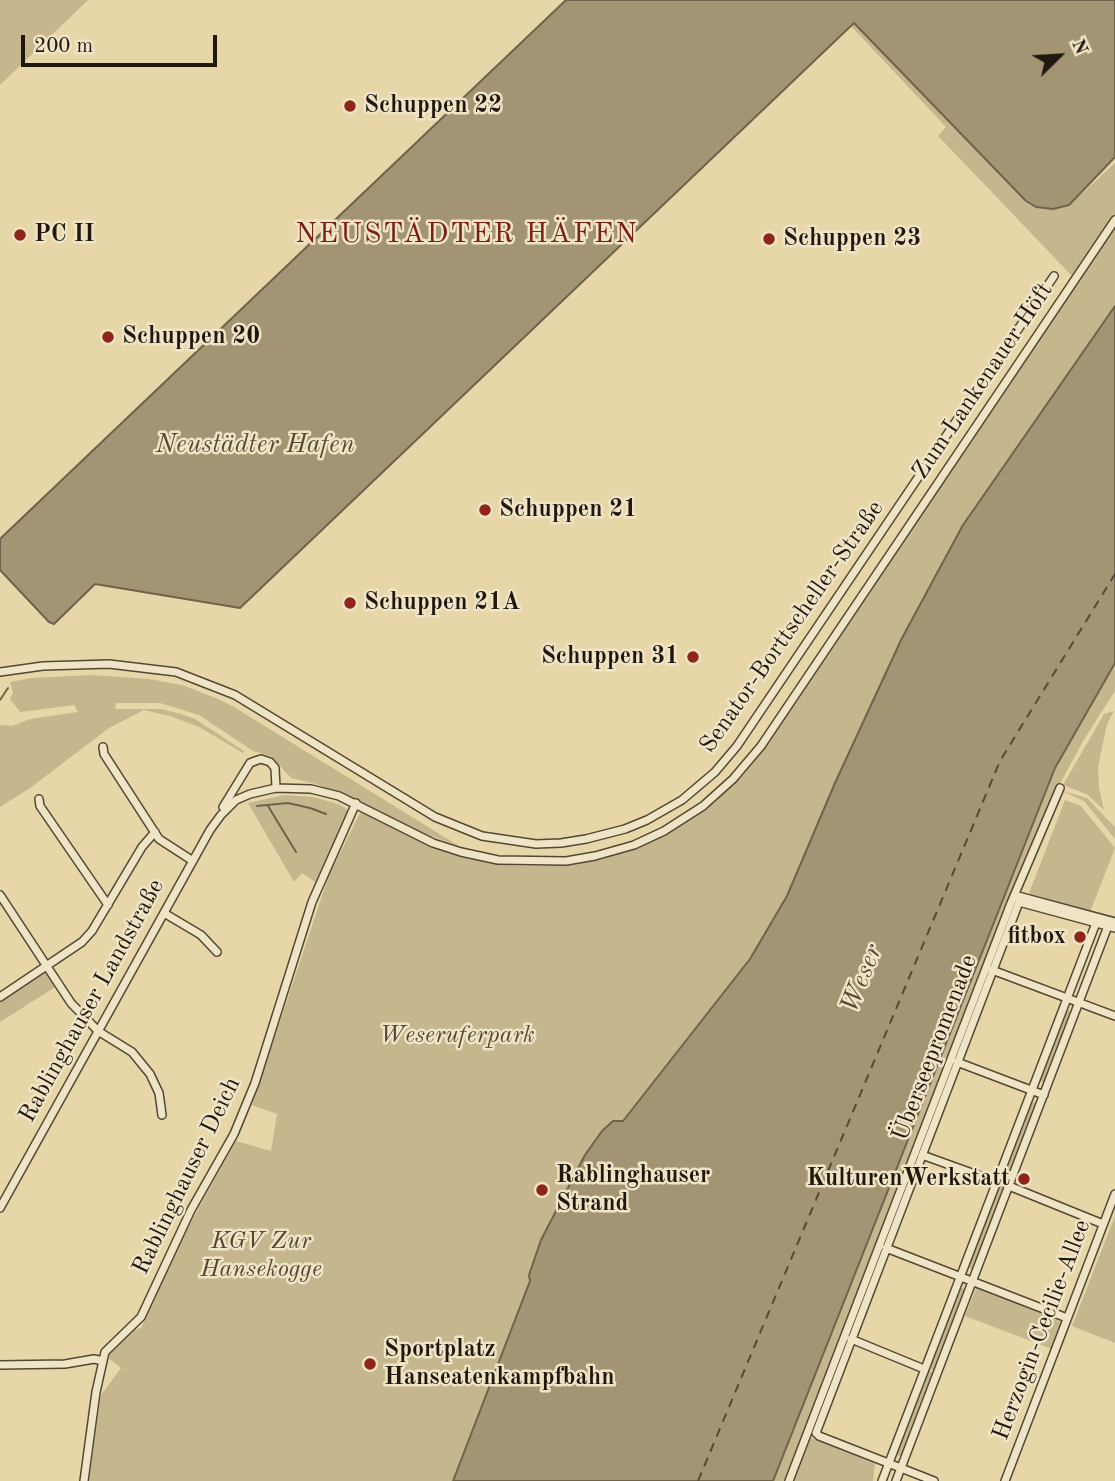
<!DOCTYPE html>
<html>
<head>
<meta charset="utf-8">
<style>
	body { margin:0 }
	#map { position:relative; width:1115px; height:1481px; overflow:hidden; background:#e7d6a8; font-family:"Old Standard TT",serif }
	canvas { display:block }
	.north { position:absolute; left:1024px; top:21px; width:70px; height:70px; -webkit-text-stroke:5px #efe4c6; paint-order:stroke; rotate:66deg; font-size:19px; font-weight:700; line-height:28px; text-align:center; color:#20180e }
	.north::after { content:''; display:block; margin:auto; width:24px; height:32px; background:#20180e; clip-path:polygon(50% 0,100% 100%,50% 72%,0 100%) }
	.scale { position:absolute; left:21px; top:35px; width:196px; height:32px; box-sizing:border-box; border:4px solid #20180e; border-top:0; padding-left:9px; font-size:21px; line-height:24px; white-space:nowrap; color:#20180e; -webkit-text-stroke:5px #efe4c6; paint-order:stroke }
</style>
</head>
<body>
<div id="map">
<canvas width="1115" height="1481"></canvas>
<div class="north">N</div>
<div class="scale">200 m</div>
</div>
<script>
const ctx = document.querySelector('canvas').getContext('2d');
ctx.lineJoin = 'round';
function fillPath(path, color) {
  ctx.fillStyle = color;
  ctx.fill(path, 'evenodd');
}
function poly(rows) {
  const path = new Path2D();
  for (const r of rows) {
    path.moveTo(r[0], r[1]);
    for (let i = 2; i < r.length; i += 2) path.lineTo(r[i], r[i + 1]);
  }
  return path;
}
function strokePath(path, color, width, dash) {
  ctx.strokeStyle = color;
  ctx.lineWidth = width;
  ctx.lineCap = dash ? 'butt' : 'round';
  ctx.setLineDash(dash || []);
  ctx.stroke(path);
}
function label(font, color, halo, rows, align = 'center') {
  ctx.font = font + ' "Old Standard TT",serif';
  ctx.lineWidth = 5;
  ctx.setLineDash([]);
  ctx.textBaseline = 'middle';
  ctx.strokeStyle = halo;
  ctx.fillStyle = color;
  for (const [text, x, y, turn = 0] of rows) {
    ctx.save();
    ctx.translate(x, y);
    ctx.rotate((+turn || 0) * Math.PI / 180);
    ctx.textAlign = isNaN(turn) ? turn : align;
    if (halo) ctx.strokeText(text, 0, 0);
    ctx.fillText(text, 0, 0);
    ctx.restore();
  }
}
fillPath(poly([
	[0,0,88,0,0,85],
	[855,23,1026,201,1036,207,1053,209,1069,205,1115,163,1115,215,1072,276,938,136,946,127,851,26],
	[1115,226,1115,306,963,525,902,638,835,783,787,896,750,959,623,1121,613,1122,602,1131,585,1155,541,1240,529,1275,530,1281,453,1481,89,1481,101,1395,121,1368,107,1357,109,1352,134,1330,141,1328,175,1251,236,1141,271,1151,277,1114,252,1105,329,875,361,811,432,846,455,854,517,866,542,866,586,862,615,855,660,837,701,811,736,781,772,737],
	[1115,663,1115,691,1083,741,1060,784,1021,868,787,1481,773,1481,1055,768],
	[90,675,150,679,185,686,218,699,234,707,459,846,423,833,356,799,326,790,320,785,291,778,271,756,253,751,199,715,160,703,116,703,115,709,161,709,181,714,195,719,244,751,243,753,199,727,170,716,144,710,109,728,30,788,0,807,0,725,12,726,30,719,78,712,74,705,20,712,10,699,13,693,10,682,32,678],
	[1114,711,1107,724,1098,767,1099,788,1104,810,1088,795,1063,785,1104,714],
	[1062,791,1087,798,1115,827,1115,839,1084,801],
	[284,795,313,797,338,804,350,811,317,883,302,873,294,882,248,803],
	[1065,800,1081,806,1115,848,1090,912,1028,896],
	[46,972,57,986,0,1022,0,1001],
	[1065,1009,1073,1012,1046,1083,1038,1080],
	[1030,1101,1038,1104,1007,1184,1000,1181],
	[999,1183,1007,1186,974,1270,967,1267],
	[1115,1216,1115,1343,1072,1326],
	[977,1286,1063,1323,1052,1349,965,1316],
	[959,1287,967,1290,936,1371,928,1368],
	[927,1370,935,1373,903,1457,895,1454],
	[811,1438,875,1463,873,1481,794,1481]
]), '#c5b68e');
const water = poly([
	[566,0,1115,0,1115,157,1069,205,1053,209,1036,207,1026,201,854,23,240,608,95,584,54,624,49,622,0,570,0,539,566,0],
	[1115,306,1115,663,1055,768,773,1481,453,1481,530,1281,529,1275,541,1240,585,1155,602,1131,613,1121,623,1121,750,959,787,896,835,783,902,638,963,525,1115,306]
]);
fillPath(water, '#a39574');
strokePath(water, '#6f634b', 2);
strokePath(poly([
	[0,700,8,688],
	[257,806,288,803,310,808,326,814],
	[268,806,296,852]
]), '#6f634b', 2);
strokePath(poly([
	[698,1481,1000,761,1115,574]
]), '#544a37', 2, [9, 7]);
const minor = poly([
	[0,672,43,666,109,664,176,672,235,695,435,817,482,836,536,844,561,843,586,839,625,829,647,820,682,800,715,772,737,746,1054,276],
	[103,747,104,754,159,839,193,861],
	[39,799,40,806,108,905],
	[223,807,250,763,255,761,261,759,270,762,275,768,276,788],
	[0,895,71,1003,98,1031,132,1052,150,1074,159,1093,162,1115],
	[1018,896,1115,922],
	[1019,902,1115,928],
	[164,913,201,935,217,952],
	[992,970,1115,1016],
	[0,997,82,942,92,931,142,847,155,832],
	[957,1062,1044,1095],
	[922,1155,997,1182],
	[1009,1186,1103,1224],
	[0,1208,210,830,221,815,236,800,250,794,276,788,311,789,339,796,433,843,461,852,498,860,566,861,595,856,634,845,664,831,703,806,733,779,761,746,1115,220],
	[886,1248,1067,1318],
	[851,1339,924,1369],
	[0,1365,65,1364,94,1359,103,1361],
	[84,1481,96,1392,105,1352,141,1317,191,1210,234,1134,255,1083,312,902,356,803],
	[789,1481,1011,903,1060,788],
	[882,1481,1096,923],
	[896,1481,1108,926],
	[934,1481,819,1436,816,1433,1021,897],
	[1005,1481,1115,1194]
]);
strokePath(minor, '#524834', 10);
strokePath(minor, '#efe4c6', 7);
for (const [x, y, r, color] of [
	[350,106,7,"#8f2418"],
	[20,235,7,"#8f2418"],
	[769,239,7,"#8f2418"],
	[108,337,7,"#8f2418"],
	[485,510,7,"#8f2418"],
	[350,603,7,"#8f2418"],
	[693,657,7,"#8f2418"],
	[1080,937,7,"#8f2418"],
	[1024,1179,7,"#8f2418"],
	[542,1190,7,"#8f2418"],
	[370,1364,7,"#8f2418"]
]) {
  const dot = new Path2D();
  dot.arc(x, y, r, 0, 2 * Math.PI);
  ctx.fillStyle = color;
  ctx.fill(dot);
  strokePath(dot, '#efe4c6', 2.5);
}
label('bold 24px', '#20180e', '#efe4c6', [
	["Schuppen 22",364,106],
	["PC II",34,235],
	["Schuppen 23",783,239],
	["Schuppen 20",122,337],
	["Schuppen 21",499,510],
	["Schuppen 21A",364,603],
	["Schuppen 31",679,657,"right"],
	["fitbox",1066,937,"right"],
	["Rablinghauser",556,1176],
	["Strand",556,1204],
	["KulturenWerkstatt",1010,1179,"right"],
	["Sportplatz",384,1350],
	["Hanseatenkampfbahn",384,1378]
], 'left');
label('24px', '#20180e', '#efe4c6', [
	["Zum Lankenauer Höft",983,381,-56],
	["Senator-Borttscheller-Straße",792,627,-55],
	["Rablinghauser Landstraße",92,1001,-61],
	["Überseepromenade",935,1048,-69],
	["Rablinghauser Deich",187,1176,-64],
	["Herzogin-Cecilie-Allee",1042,1330,-69]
]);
label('italic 24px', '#524734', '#efe4c6', [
	["Weseruferpark",457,1036],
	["KGV Zur",261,1242],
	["Hansekogge",261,1270]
]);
label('italic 26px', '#544a37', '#efe4c6', [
	["Neustädter Hafen",255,445],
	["Weser",862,979,-68]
]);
ctx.letterSpacing = '2px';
label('28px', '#7a1f14', '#efe4c6', [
	["NEUSTÄDTER HÄFEN",467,235]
]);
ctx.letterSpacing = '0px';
</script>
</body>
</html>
